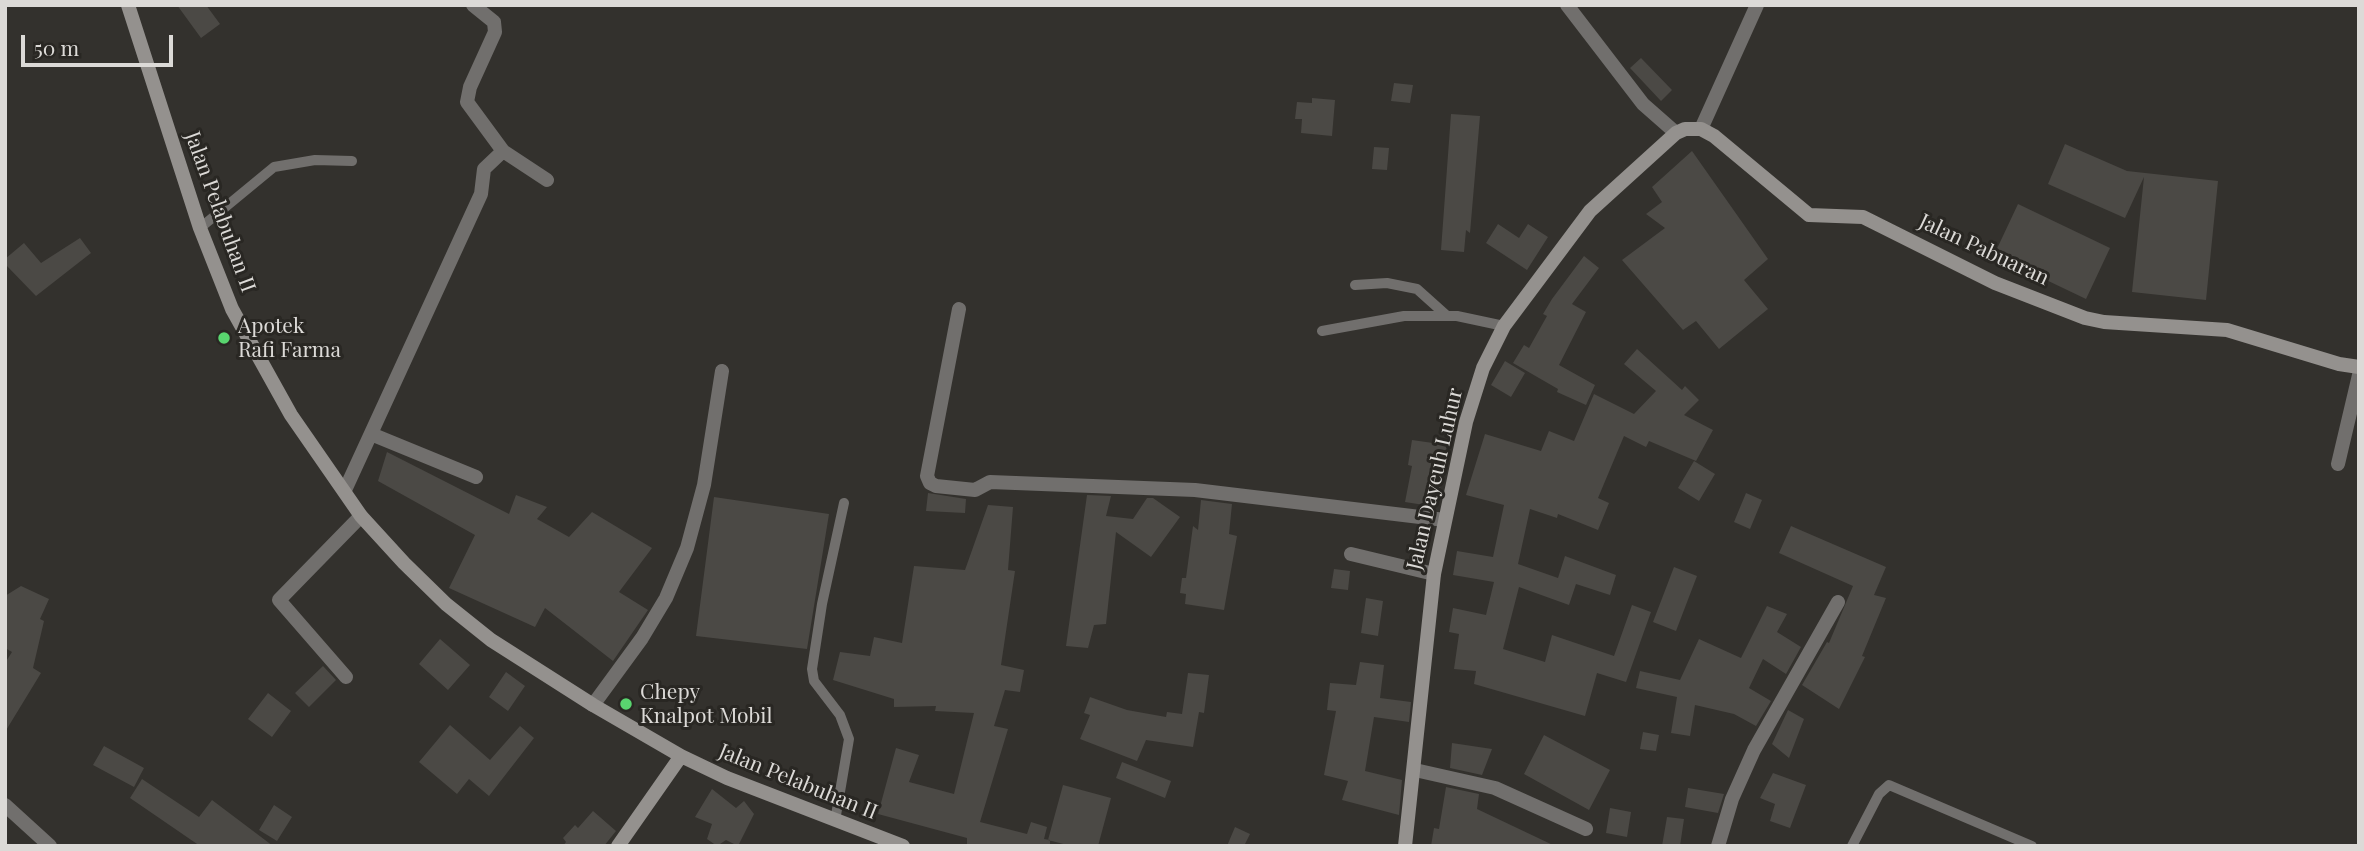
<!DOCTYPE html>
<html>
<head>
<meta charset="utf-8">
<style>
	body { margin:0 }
	#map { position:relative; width:2364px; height:851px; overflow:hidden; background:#33312d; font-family:"Playfair Display",serif }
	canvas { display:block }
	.frame { position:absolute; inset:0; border:7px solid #dcdad7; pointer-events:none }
	.scale { position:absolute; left:21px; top:35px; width:152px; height:32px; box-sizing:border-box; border:4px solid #dcdad7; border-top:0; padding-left:9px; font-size:21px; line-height:24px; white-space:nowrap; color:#dcdad7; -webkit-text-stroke:5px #292723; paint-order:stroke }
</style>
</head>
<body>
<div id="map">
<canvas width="2364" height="851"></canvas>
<div class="frame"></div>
<div class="scale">50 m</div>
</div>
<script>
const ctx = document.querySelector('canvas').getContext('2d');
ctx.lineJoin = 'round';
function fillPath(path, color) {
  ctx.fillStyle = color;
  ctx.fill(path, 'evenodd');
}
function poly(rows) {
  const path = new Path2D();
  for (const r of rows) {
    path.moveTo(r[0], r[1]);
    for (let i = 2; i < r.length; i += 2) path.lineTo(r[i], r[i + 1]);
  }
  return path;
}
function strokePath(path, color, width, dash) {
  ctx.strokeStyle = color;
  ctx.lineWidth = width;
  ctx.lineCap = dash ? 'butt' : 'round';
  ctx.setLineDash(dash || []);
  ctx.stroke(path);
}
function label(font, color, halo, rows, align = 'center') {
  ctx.font = font + ' "Playfair Display",serif';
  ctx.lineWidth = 6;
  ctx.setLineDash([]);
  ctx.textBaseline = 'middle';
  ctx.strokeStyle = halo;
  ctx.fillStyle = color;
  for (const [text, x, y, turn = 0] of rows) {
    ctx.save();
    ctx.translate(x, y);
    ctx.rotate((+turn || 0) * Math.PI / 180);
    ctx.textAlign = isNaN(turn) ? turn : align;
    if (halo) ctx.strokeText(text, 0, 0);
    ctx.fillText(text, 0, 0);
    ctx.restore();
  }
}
fillPath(poly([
	[177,5,206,5,220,24,201,38],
	[1641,58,1672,90,1661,101,1630,68],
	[1394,83,1413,85,1410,103,1391,101],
	[1312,98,1335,100,1332,136,1301,133,1302,119,1295,119,1297,102,1312,103],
	[1451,114,1480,116,1470,233,1466,230,1464,252,1441,250],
	[2065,144,2127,171,2218,181,2206,300,2132,292,2144,177,2125,218,2048,184],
	[1374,147,1389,148,1387,170,1372,169],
	[1692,151,1768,259,1744,280,1768,309,1719,349,1696,321,1683,330,1622,260,1665,228,1646,214,1662,202,1652,187],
	[2018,204,2110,248,2086,299,1994,255],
	[1498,224,1519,238,1528,224,1548,237,1527,270,1486,243],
	[80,238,91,253,36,296,5,264,5,259,24,243,41,263],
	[1584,256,1599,268,1572,304,1586,312,1559,365,1595,385,1586,405,1557,392,1558,389,1513,363,1524,345,1529,348,1547,316,1543,314,1552,299],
	[1637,349,1682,390,1685,386,1699,400,1684,415,1713,430,1696,461,1649,441,1646,447,1624,436,1598,498,1609,503,1598,530,1558,514,1557,518,1530,509,1518,564,1558,578,1565,556,1616,575,1610,595,1576,584,1569,605,1519,587,1503,649,1545,662,1552,635,1614,656,1632,605,1651,612,1626,682,1597,673,1585,716,1474,684,1476,671,1454,669,1459,634,1449,632,1453,608,1486,615,1494,582,1453,575,1457,551,1493,557,1504,505,1466,495,1485,434,1541,451,1549,431,1574,441,1594,394,1634,414,1656,391,1624,364],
	[1505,361,1525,373,1511,397,1491,385],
	[1412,440,1447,445,1437,507,1405,502,1412,466,1408,465],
	[387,452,509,514,516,495,547,507,537,519,569,537,592,512,652,548,619,592,648,610,613,661,545,608,535,627,449,588,475,535,378,481],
	[1694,461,1715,474,1699,501,1678,488],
	[928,493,966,499,965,513,926,511],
	[1746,493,1762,500,1750,529,1734,522],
	[1087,495,1111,496,1106,516,1133,519,1147,498,1153,498,1180,517,1151,557,1116,532,1106,624,1094,625,1088,648,1066,646],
	[714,497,829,514,807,649,696,636],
	[1201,500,1232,504,1229,534,1237,536,1224,610,1185,604,1186,594,1180,593,1182,578,1186,578,1193,526,1198,530],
	[988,505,1013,507,1008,570,1015,571,1001,665,1024,670,1020,692,1005,690,994,726,1008,729,980,822,1027,834,1031,822,1047,827,1044,839,1050,840,1050,846,967,846,967,838,878,814,896,748,919,755,909,782,954,794,974,713,935,711,936,706,894,707,894,699,833,680,840,652,870,656,874,637,902,643,914,566,965,570],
	[1791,526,1886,567,1874,595,1886,598,1862,656,1865,657,1839,709,1802,685,1827,642,1829,643,1853,586,1779,553],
	[1674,567,1697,576,1676,631,1653,622],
	[1334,569,1350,571,1348,590,1331,588],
	[21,586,49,599,40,619,44,621,33,668,41,673,5,732,5,663,12,652,5,648,5,596],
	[1366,598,1383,601,1378,636,1361,633],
	[1767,606,1787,614,1777,632,1801,647,1786,674,1763,659,1749,688,1771,701,1756,726,1734,714,1695,705,1690,736,1671,733,1677,697,1636,688,1640,671,1680,680,1699,639,1741,658],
	[440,639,470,665,448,690,419,664],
	[1360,662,1384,665,1380,698,1411,702,1409,722,1374,717,1365,771,1402,780,1399,815,1342,800,1348,781,1324,775,1336,711,1327,710,1330,683,1356,685],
	[323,666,336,680,309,707,295,693],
	[506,672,525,686,508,711,489,697],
	[1188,673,1209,675,1204,713,1199,712,1193,747,1146,740,1137,761,1080,739,1090,715,1084,713,1090,697,1127,710,1166,717,1167,712,1182,714],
	[268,693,291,711,272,737,248,719],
	[1788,710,1804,719,1789,758,1772,744],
	[450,725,490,760,520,726,534,738,489,796,469,779,457,794,419,762],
	[1643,732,1659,735,1656,751,1640,749],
	[1544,735,1610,770,1589,810,1524,774],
	[1452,743,1492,749,1482,775,1450,768],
	[104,746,144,768,134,787,93,765],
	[1122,762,1171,781,1165,798,1116,778],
	[1773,773,1806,785,1790,828,1770,821,1775,804,1760,798],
	[142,779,199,817,212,800,273,846,200,846,130,798],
	[1063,785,1111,798,1098,846,1071,846,1048,840],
	[1446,787,1479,794,1477,809,1555,846,1431,846,1434,828,1439,829],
	[1688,788,1724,794,1718,813,1685,807],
	[712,789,736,808,744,801,754,814,738,846,726,840,717,846,707,839,712,824,695,817],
	[274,805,292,817,277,841,259,830],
	[1610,808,1631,812,1627,837,1606,833],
	[593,811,616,831,604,846,563,846,566,842,563,838,575,825,578,828],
	[1667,817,1684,819,1680,846,1662,846],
	[1235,827,1250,834,1244,846,1227,846]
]), '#4b4945');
strokePath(poly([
	[200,228,274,167,315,160,352,161],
	[1355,285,1387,283,1417,289,1446,315],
	[1322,331,1404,316,1457,316,1504,326],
	[835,821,849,739,840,715,814,681,812,669,822,604,844,503],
	[1852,846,1879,794,1889,785,2032,846]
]), '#716f6d', 10);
strokePath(poly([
	[473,5,494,22,495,32,470,87,467,102,503,151,547,180],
	[1567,5,1643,104,1676,133],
	[1701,129,1757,5],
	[959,309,927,476,930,483,936,486,975,490,990,482,1195,490,1445,520],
	[371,434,476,477],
	[2338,464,2359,375],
	[345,490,481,194,484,169,503,151],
	[1351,554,1434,574],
	[346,677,279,600,361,516],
	[593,705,642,638,666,598,687,548,704,485,722,371],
	[1415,770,1495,788,1586,829],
	[5,805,50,846],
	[1718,846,1732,799,1754,750,1838,602]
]), '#716f6d', 14);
strokePath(poly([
	[128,5,200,228,232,309,291,415,361,516,404,563,446,604,491,640,593,705,681,756,727,778,903,846],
	[618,846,681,756],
	[1405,846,1434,574,1466,422,1483,368,1504,326,1590,211,1676,133,1685,129,1701,129,1714,136,1809,215,1863,217,1995,283,2085,318,2104,322,2227,330,2339,364,2359,367]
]), '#94918e', 14);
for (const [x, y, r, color] of [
	[224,338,7,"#59d56f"],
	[626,704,7,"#59d56f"]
]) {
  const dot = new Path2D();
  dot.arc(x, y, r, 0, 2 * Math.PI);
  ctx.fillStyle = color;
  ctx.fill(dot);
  strokePath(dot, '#292723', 2.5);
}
label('21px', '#dcdad7', '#292723', [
	["Jalan Pelabuhan II",220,212,70],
	["Jalan Pabuaran",1984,250,25],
	["Jalan Dayeuh Luhur",1435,479,-77],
	["Jalan Pelabuhan II",798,782,22]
]);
label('21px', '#dcdad7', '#292723', [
	["Apotek",238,326],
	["Rafi Farma",238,350],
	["Chepy",640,692],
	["Knalpot Mobil",640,716]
], 'left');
</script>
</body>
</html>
